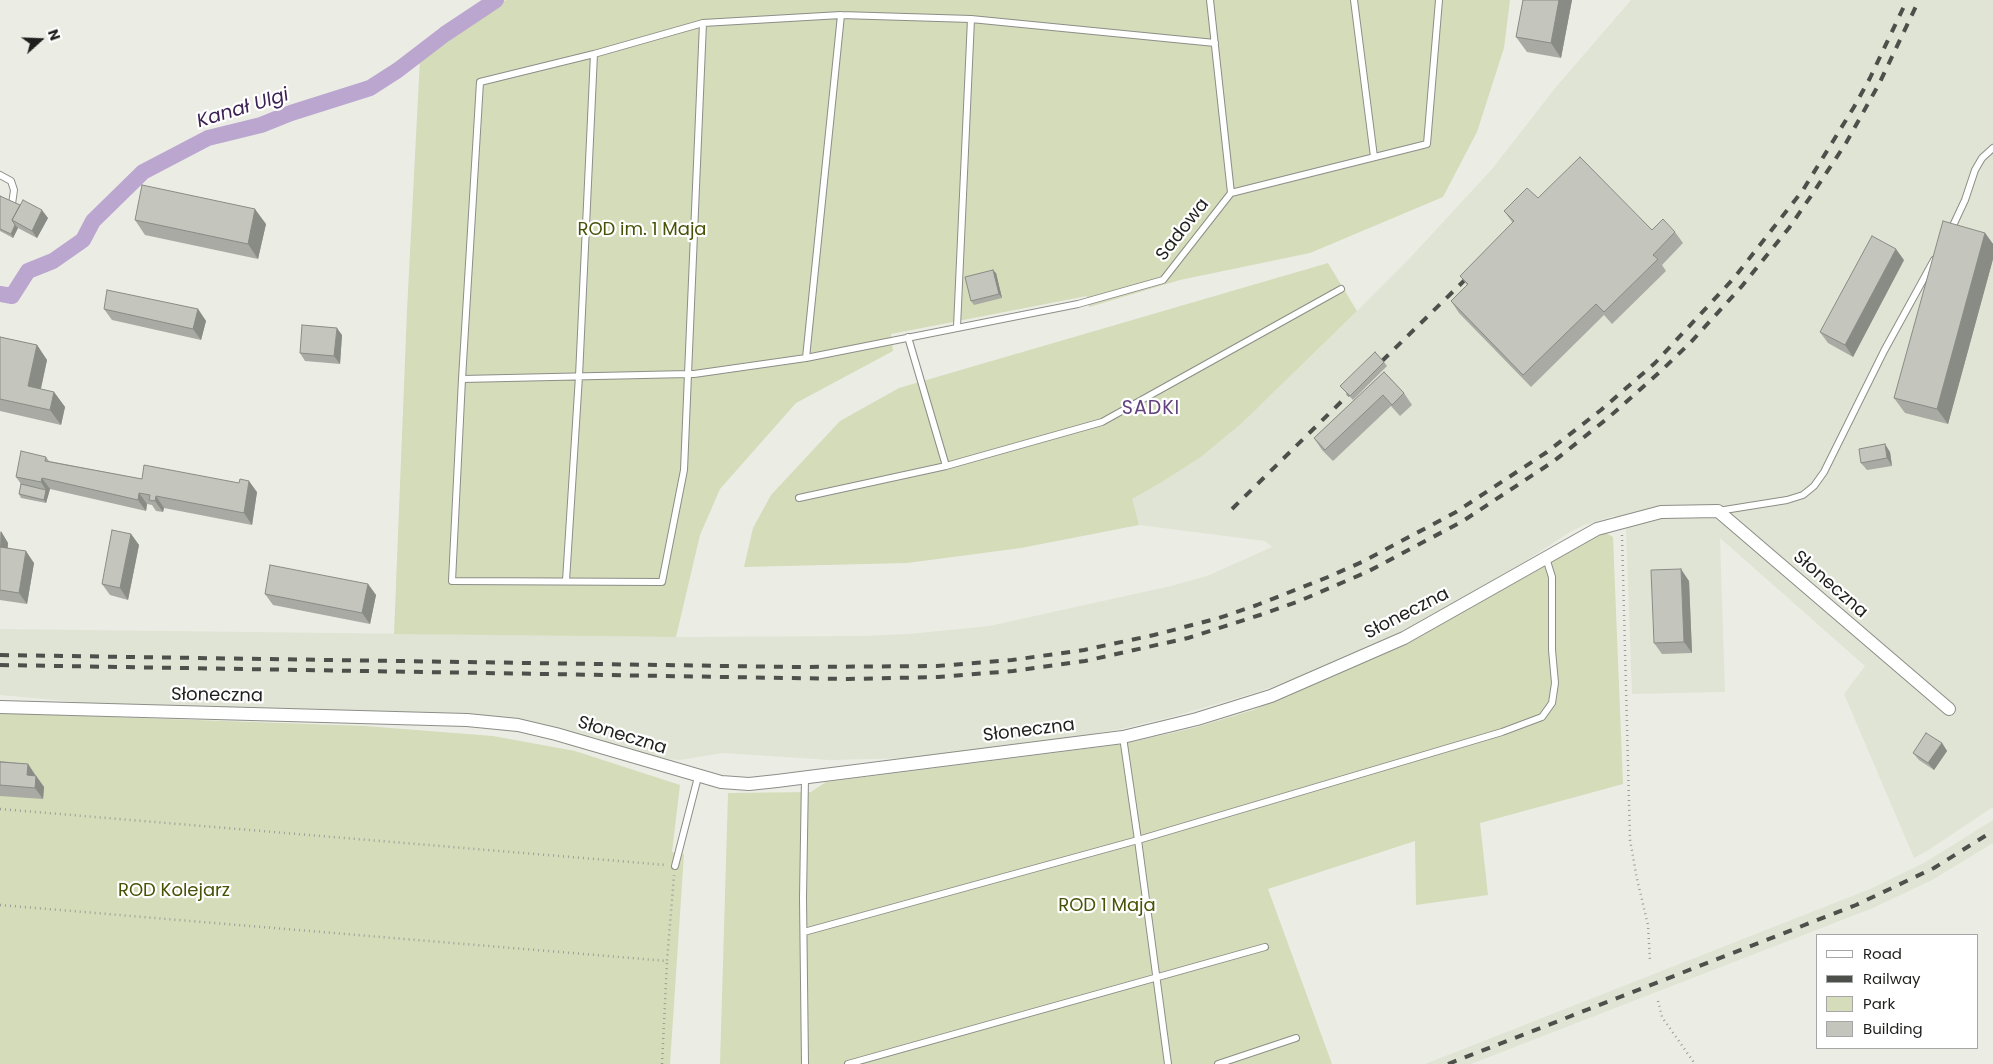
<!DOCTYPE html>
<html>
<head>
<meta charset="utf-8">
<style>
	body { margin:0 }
	#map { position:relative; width:1993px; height:1064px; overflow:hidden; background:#ebede5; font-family:Poppins,sans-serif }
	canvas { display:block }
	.legend { position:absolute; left:1816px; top:934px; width:162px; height:115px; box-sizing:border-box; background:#fff; border:1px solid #a5a6a5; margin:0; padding:6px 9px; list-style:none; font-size:15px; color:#1f201d }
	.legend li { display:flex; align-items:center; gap:10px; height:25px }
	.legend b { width:25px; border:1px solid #a5a6a5 }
	.north { position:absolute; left:15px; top:15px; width:50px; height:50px; -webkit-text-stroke:4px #fff; paint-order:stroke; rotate:70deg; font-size:14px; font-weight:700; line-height:20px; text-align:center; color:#1f201d }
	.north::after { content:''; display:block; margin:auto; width:18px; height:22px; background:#1f201d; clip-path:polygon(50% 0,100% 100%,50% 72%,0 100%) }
</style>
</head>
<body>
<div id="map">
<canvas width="1993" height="1064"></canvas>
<ul class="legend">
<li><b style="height:6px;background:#fff"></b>Road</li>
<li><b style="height:6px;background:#4d4f4a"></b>Railway</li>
<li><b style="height:14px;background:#d4dcba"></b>Park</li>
<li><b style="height:14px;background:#c4c6be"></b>Building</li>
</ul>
<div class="north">N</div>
</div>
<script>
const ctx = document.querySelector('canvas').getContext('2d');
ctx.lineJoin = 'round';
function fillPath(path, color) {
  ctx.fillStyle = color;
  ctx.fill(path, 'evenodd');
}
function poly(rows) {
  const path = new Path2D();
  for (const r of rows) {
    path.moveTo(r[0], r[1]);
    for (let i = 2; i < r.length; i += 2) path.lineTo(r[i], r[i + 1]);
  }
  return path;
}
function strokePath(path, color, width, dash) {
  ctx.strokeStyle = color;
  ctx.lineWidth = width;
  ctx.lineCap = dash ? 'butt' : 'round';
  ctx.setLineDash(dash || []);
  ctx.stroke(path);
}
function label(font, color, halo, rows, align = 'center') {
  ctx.font = font + ' Poppins,sans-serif';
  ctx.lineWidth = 4.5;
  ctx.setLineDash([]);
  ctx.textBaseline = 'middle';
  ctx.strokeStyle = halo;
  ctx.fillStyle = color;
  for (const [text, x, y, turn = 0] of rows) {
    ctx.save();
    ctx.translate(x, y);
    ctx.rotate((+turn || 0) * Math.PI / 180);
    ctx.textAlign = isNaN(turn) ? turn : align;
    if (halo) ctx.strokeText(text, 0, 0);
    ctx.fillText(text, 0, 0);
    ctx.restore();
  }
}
fillPath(poly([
	[1631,0,1993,0,1993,807,1930,849,1914,858,1844,694,1865,666,1720,538,1725,692,1632,694,1626,528,1614,516,1584,525,1570,532,1527,560,1407,630,1298,678,1258,692,1175,716,1121,729,1069,738,913,758,830,760,723,753,680,760,664,759,649,756,550,726,455,713,109,705,0,695,0,629,676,637,863,636,908,634,989,626,1171,586,1207,576,1272,547,1265,541,1139,525,1131,499,1162,482,1201,457,1242,423,1357,311,1408,260,1492,169,1556,87],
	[1993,820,1993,843,1932,880,1873,908,1471,1064,1425,1064,1870,889,1924,863]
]), '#e0e4d4');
fillPath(poly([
	[507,0,1510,0,1504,48,1477,132,1443,197,1310,253,1180,280,1089,307,1087,296,891,334,893,351,796,403,720,489,700,535,676,637,394,634,407,310,420,59,499,2],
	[1328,263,1357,311,1242,423,1201,457,1162,482,1132,499,1139,525,1021,548,907,563,744,567,753,528,771,495,840,421,899,388],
	[1603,531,1613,537,1623,784,1480,823,1488,895,1416,905,1415,841,1268,889,1332,1064,720,1064,728,793,811,792,826,782,1124,744,1197,727,1253,710,1418,637],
	[0,713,365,726,493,736,575,751,680,785,672,852,684,854,670,1064,0,1064]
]), '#d4dcba');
strokePath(poly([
	[0,294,12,296,28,271,53,261,83,240,93,221,143,172,208,138,261,125,291,113,370,88,398,70,445,34,496,0]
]), '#bba6d0', 16);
const service = poly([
	[1354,0,1374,157],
	[841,15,971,19,957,327],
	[971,19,1215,43],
	[703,23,841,15,806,358],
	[594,54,703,23,688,374,684,470,662,582,452,581,462,379,688,374,694,374,806,358,1078,304,1163,280,1231,193,1210,0],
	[0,175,11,181,14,190,12,204],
	[1231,193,1427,144,1439,0],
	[1950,232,1965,200,1975,170,1982,158,1993,148],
	[908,337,946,466],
	[462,379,480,82,594,54,579,376,566,581],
	[799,498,946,466,1102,422,1341,289],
	[1718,511,1787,500,1803,495,1814,486,1824,472,1884,351,1934,260],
	[1123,737,1138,840,1502,732,1542,717,1552,703,1555,683,1552,650,1552,577,1546,558],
	[675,866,698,777],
	[804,932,1138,840,1168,1064],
	[805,1064,803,898,805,777],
	[848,1064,1265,947],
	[1218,1064,1296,1038]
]);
const minor = poly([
	[0,707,467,720,518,725,556,734,721,782,749,784,777,781,1123,737,1197,719,1271,696,1404,638,1597,529,1661,512,1718,511,1949,709]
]);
strokePath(service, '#8c8e87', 8);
strokePath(minor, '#8c8e87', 14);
strokePath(poly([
	[1622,535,1630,840,1637,879,1648,925,1650,961],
	[0,809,666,865],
	[0,905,667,961,674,875],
	[1658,1001,1662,1017,1695,1064],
	[662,1064,667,961]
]), '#9c9d97', 2.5, [1, 4]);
strokePath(service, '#fff', 6);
strokePath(minor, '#fff', 12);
strokePath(poly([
	[1382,361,1473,272],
	[1232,509,1348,395],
	[0,655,794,667,937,666,1012,660,1084,650,1154,635,1219,618,1257,605,1328,577,1362,562,1456,512,1547,452,1601,410,1655,363,1734,278,1803,190,1854,107,1870,78,1907,0],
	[0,665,848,679,938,677,1013,671,1085,661,1188,638,1260,615,1297,602,1367,572,1463,521,1554,461,1608,418,1662,370,1691,342,1742,286,1789,228,1811,196,1846,143,1879,84,1919,0],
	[1448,1064,1856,905,1934,868,1993,831]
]), '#4d4f4a', 4, [9, 9]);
fillPath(poly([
	[1523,0,1572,0,1561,58,1527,52,1516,37],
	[0,196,48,218,37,238,18,228,13,238,0,231],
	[1538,198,1652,230,1675,232,1683,243,1662,265,1666,271,1612,324,1604,315,1531,387,1459,313,1451,301,1467,285,1460,276,1513,223,1504,211],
	[135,220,266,224,258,259,145,235],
	[1985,233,1993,244,1993,259,1948,424,1905,413,1894,398],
	[1904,260,1853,357,1828,343,1820,332],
	[996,273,1002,298,974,305,971,301],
	[104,309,198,309,206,321,201,340,112,320],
	[342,335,340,364,305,361,300,353],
	[0,337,37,345,47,360,41,389,54,392,65,407,61,425,0,411],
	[1384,362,1387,366,1353,400,1340,386],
	[1384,372,1404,393,1412,405,1400,416,1391,406,1333,461,1322,450,1314,438],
	[1890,452,1892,466,1867,470,1861,463],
	[46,457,49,461,142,479,257,492,252,525,164,508,163,512,156,511,152,505,147,504,146,511,50,489,46,503,21,498,19,494,21,484,16,477],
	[0,531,8,543,8,548,34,563,27,604,0,600],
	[131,534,139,545,128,600,110,595,102,584],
	[1689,581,1692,653,1662,654,1654,643],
	[368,584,376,595,370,624,273,605,265,594],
	[1942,743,1947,751,1934,770,1919,760,1913,753],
	[0,761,28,764,44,787,43,799,0,796]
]), '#a9aaa3');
fillPath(poly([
	[1559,0,1572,0,1561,58,1551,43],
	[255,209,266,224,258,259,248,244],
	[42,210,48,218,37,238,32,231],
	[15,225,18,228,13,238,11,234],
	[1985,233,1993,244,1993,259,1948,424,1937,409],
	[1896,249,1904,260,1853,357,1845,345],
	[993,270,996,273,1002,298,999,294],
	[198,309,206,321,201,340,193,329],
	[337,328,342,335,340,364,334,356],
	[37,345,47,360,38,401,28,386],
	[54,392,65,407,61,425,50,410],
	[1885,444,1890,452,1892,466,1887,458],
	[42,478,50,489,46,503,44,500,46,490,41,482],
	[249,481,257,492,252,525,244,513],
	[139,493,147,504,146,511,138,500],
	[156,496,164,508,163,512,155,501],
	[1,531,8,543,6,558,0,549],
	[131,534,139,545,128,600,120,588],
	[26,551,34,563,27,604,19,593],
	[1681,569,1689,581,1692,653,1684,642],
	[368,584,376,595,370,624,362,613],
	[1942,743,1947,751,1934,770,1928,763],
	[28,764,35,775,35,787,27,775],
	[36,776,44,787,43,799,35,788]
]), '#898b85');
const building = poly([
	[1523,0,1559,0,1551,43,1516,37,1523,0],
	[1580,157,1652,230,1663,219,1675,232,1653,255,1658,259,1604,312,1596,304,1523,375,1451,301,1468,284,1460,276,1514,221,1504,211,1527,188,1538,198,1580,157],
	[142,185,255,209,248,244,135,220,142,185],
	[0,196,20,205,12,220,15,225,11,234,0,229,0,196],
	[23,200,42,210,32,231,12,220,23,200],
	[1943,221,1985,233,1937,409,1894,398,1943,221],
	[1872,236,1896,249,1845,345,1820,332,1872,236],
	[993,270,999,294,971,301,965,277,993,270],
	[107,290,198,309,193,329,104,309,107,290],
	[302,325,337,328,334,356,300,353,302,325],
	[0,337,37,345,28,386,54,392,50,410,0,399,0,337],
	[1375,352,1384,362,1350,396,1340,386,1375,352],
	[1384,372,1404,393,1392,405,1383,395,1325,450,1314,438,1384,372],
	[1885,444,1887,458,1861,463,1859,449,1885,444],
	[21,451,46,457,45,461,142,479,144,465,239,483,240,479,249,481,244,513,156,496,155,501,149,500,150,495,139,493,138,500,42,478,41,482,16,477,21,451],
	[21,484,46,490,44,500,19,494,21,484],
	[112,530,131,534,120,588,102,584,112,530],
	[0,547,26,551,19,593,0,590,0,547],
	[270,565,368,584,362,613,265,594,270,565],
	[1681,569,1684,642,1654,643,1651,570,1681,569],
	[1926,733,1942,743,1928,763,1913,753,1926,733],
	[0,762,28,764,27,775,36,776,35,788,0,785,0,762]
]);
fillPath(building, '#c4c6be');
strokePath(building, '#898b85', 1);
label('18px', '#485206', '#fff', [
	["ROD im. 1 Maja",642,230],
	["ROD Kolejarz",174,891],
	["ROD 1 Maja",1107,906]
]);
label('18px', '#1f201d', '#fff', [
	["Sadowa",1183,230,-52],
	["Słoneczna",1830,585,41],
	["Słoneczna",1407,614,-27],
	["Słoneczna",217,696,1],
	["Słoneczna",1029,731,-7],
	["Słoneczna",622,736,17]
]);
label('italic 19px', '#3c2054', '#fff', [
	["Kanał Ulgi",243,109,-17]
]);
ctx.letterSpacing = '1px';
label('19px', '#62437f', '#fff', [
	["SADKI",1151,409]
]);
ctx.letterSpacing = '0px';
</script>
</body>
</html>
